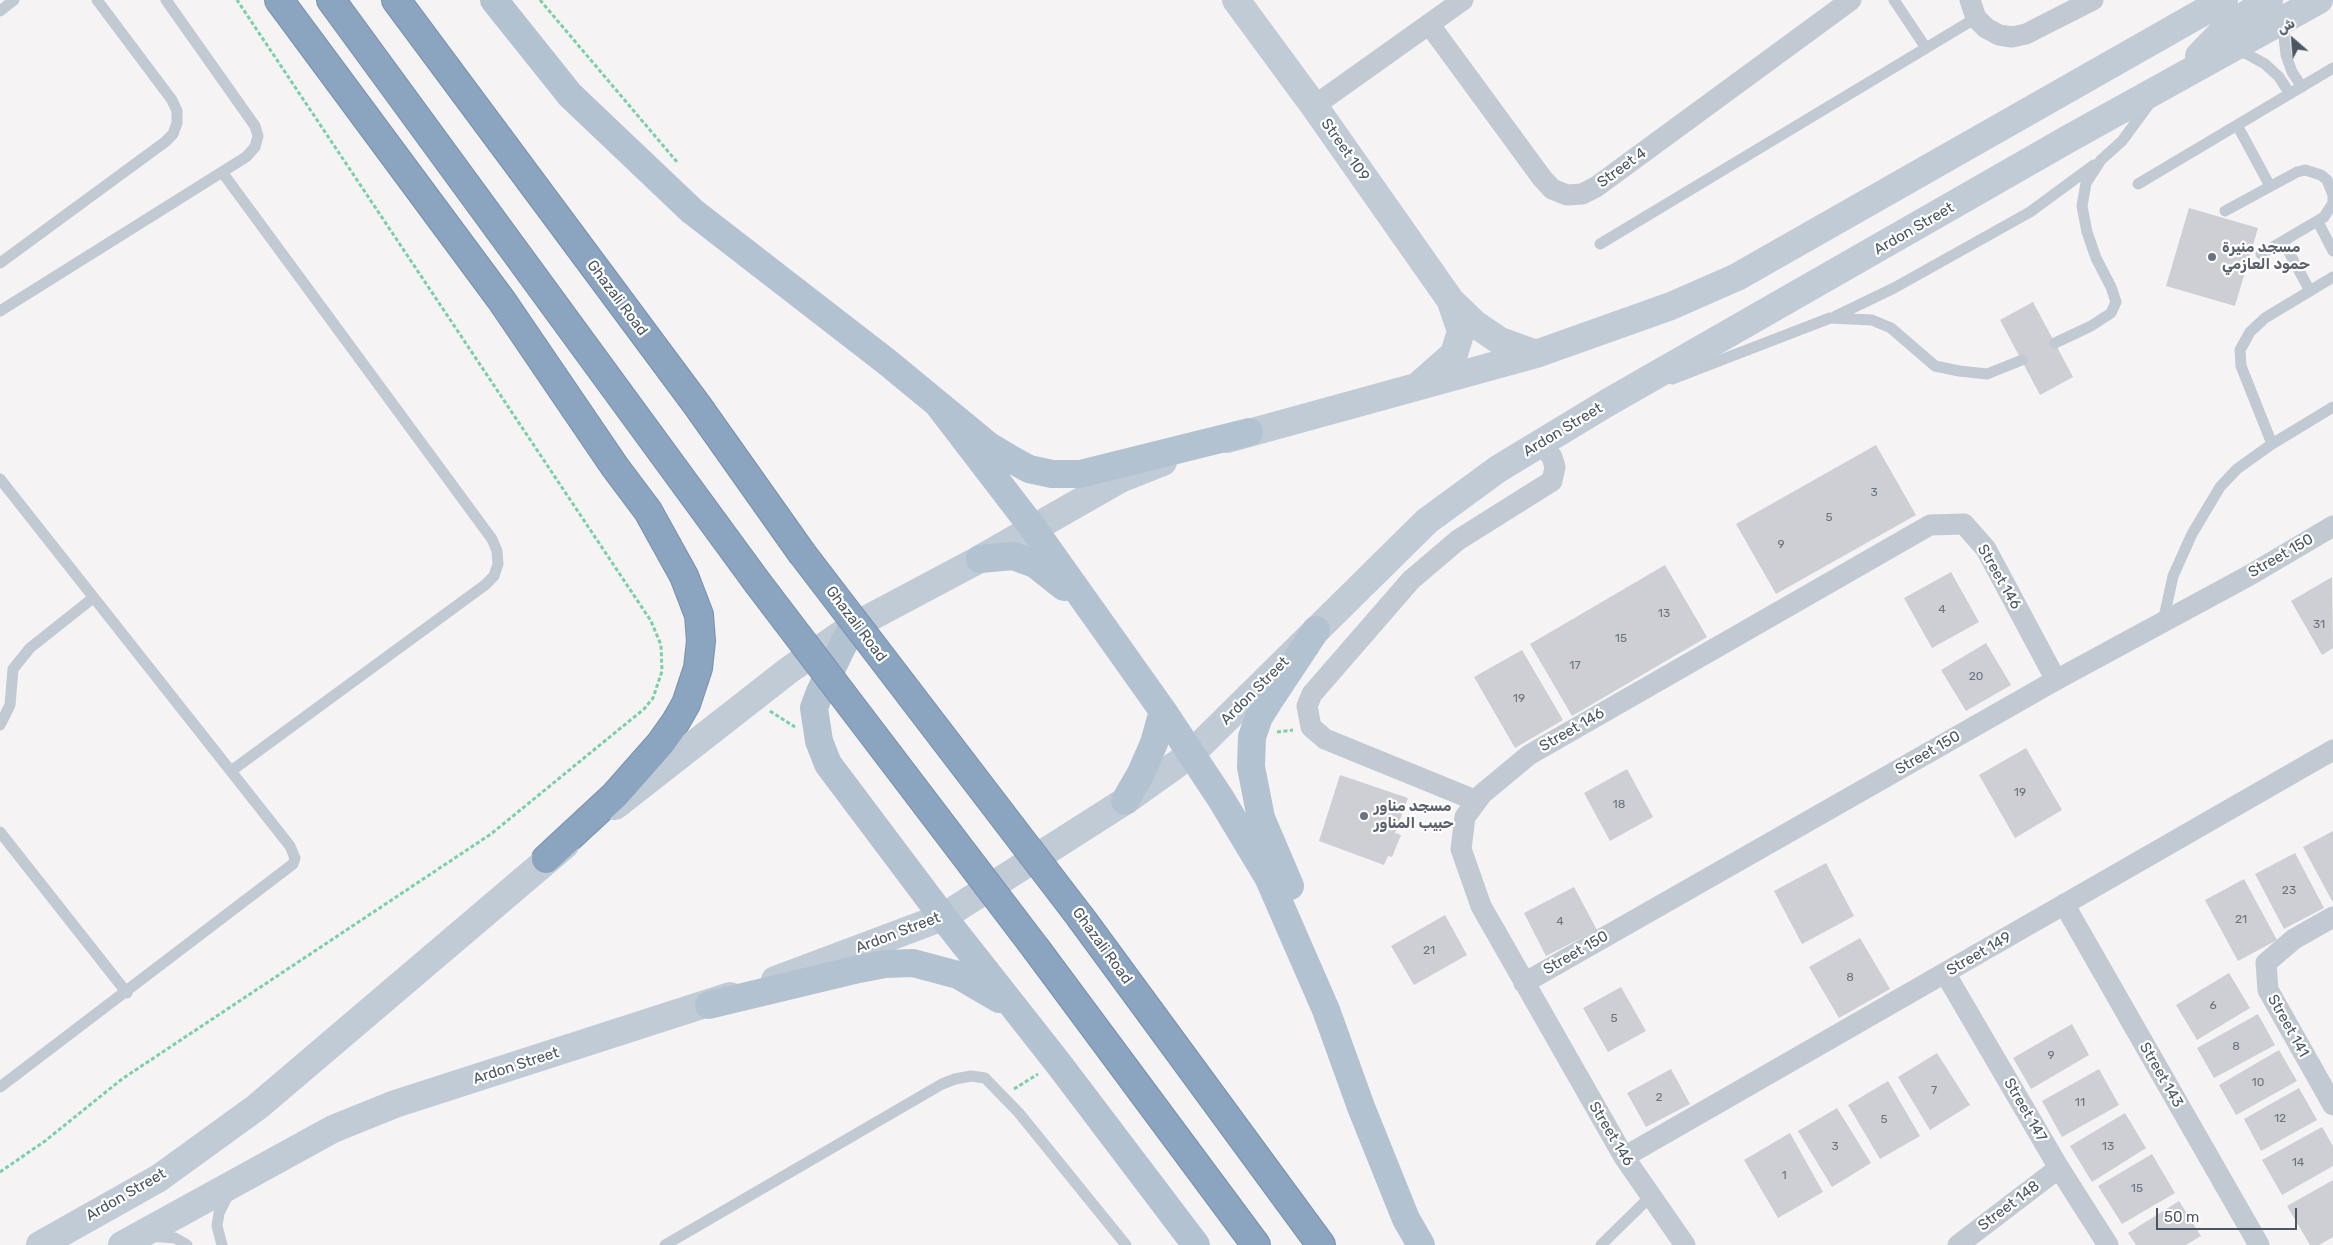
<!DOCTYPE html>
<html>
<head>
<meta charset="utf-8">
<style>
	body { margin:0 }
	#map { position:relative; width:2333px; height:1245px; overflow:hidden; background:#f5f3f3; font-family:Rubik,Vazirmatn,sans-serif }
	canvas { display:block }
	.north { position:absolute; left:2268px; top:15px; width:50px; height:50px; -webkit-text-stroke:4px #fff; paint-order:stroke; rotate:333deg; font-size:14px; font-weight:700; line-height:20px; text-align:center; color:#4a5661 }
	.north::after { content:''; display:block; margin:auto; width:18px; height:22px; background:#4a5661; clip-path:polygon(50% 0,100% 100%,50% 72%,0 100%) }
	.scale { position:absolute; left:2156px; top:1208px; width:141px; height:22px; box-sizing:border-box; border:2px solid #4a5661; border-top:0; padding-left:6px; font-size:15px; line-height:18px; white-space:nowrap; color:#4a5661; -webkit-text-stroke:4px #fff; paint-order:stroke }
</style>
</head>
<body>
<div id="map">
<canvas width="2333" height="1245"></canvas>
<div class="north">ش</div>
<div class="scale">50 m</div>
</div>
<script>
const ctx = document.querySelector('canvas').getContext('2d');
ctx.lineJoin = 'round';
function fillPath(path, color) {
  ctx.fillStyle = color;
  ctx.fill(path, 'evenodd');
}
function poly(rows) {
  const path = new Path2D();
  for (const r of rows) {
    path.moveTo(r[0], r[1]);
    for (let i = 2; i < r.length; i += 2) path.lineTo(r[i], r[i + 1]);
  }
  return path;
}
function strokePath(path, color, width, dash) {
  ctx.strokeStyle = color;
  ctx.lineWidth = width;
  ctx.lineCap = dash ? 'butt' : 'round';
  ctx.setLineDash(dash || []);
  ctx.stroke(path);
}
function label(font, color, halo, rows, align = 'center') {
  ctx.font = font + ' Rubik,Vazirmatn,sans-serif';
  ctx.lineWidth = 4.5;
  ctx.setLineDash([]);
  ctx.textBaseline = 'middle';
  ctx.strokeStyle = halo;
  ctx.fillStyle = color;
  for (const [text, x, y, turn = 0] of rows) {
    ctx.save();
    ctx.translate(x, y);
    ctx.rotate((+turn || 0) * Math.PI / 180);
    ctx.textAlign = isNaN(turn) ? turn : align;
    if (halo) ctx.strokeText(text, 0, 0);
    ctx.fillText(text, 0, 0);
    ctx.restore();
  }
}
fillPath(poly([
	[2189,208,2258,228,2235,306,2166,286],
	[2033,302,2073,377,2040,395,2000,320],
	[1876,445,1916,515,1776,594,1736,524],
	[1665,565,1707,637,1572,716,1530,644],
	[1951,572,1979,622,1932,648,1904,598],
	[2332,577,2333,648,2322,655,2291,601],
	[1986,643,2011,685,1966,711,1941,670],
	[1522,650,1563,720,1515,748,1474,677],
	[2026,748,2062,810,2015,838,1979,775],
	[1627,769,1653,817,1610,841,1584,793],
	[1340,775,1408,798,1395,833,1401,835,1392,857,1388,856,1384,865,1319,841],
	[2333,831,2333,900,2332,901,2303,847],
	[2295,853,2324,908,2284,929,2255,874],
	[1826,863,1854,916,1802,944,1774,891],
	[2244,879,2277,940,2238,961,2205,900],
	[1574,887,1597,930,1546,956,1524,913],
	[1445,915,1467,955,1414,985,1391,946],
	[1860,938,1890,989,1839,1018,1809,967],
	[2229,973,2250,1008,2197,1040,2176,1005],
	[1621,987,1646,1031,1608,1052,1583,1008],
	[2258,1014,2275,1045,2214,1078,2197,1048],
	[2072,1024,2089,1055,2031,1089,2013,1058],
	[2279,1050,2297,1081,2236,1115,2219,1085],
	[1937,1053,1970,1105,1930,1130,1898,1077],
	[1671,1069,1690,1104,1646,1127,1627,1093],
	[2099,1069,2119,1105,2062,1137,2042,1101],
	[1888,1081,1920,1136,1880,1159,1848,1105],
	[2299,1088,2317,1120,2261,1151,2244,1119],
	[1837,1108,1871,1163,1832,1187,1798,1131],
	[2125,1113,2146,1148,2092,1182,2070,1146],
	[2322,1127,2333,1146,2333,1166,2282,1195,2262,1160],
	[1790,1133,1823,1192,1778,1218,1744,1160],
	[2152,1154,2175,1193,2122,1224,2098,1186],
	[2333,1180,2333,1237,2319,1245,2310,1245,2287,1206],
	[2179,1201,2201,1236,2186,1245,2136,1245,2128,1233]
]), '#cdcfd5');
const highway = poly([
	[279,0,502,301,615,467,648,511,684,576,699,615,701,641,698,668,686,704,675,723,660,744,615,795,546,859],
	[331,0,757,582],
	[396,0,697,405,801,552],
	[1081,918,1321,1245],
	[1037,950,1256,1245]
]);
strokePath(highway, '#7690ad', 30);
strokePath(poly([
	[540,0,677,162],
	[770,711,795,727],
	[1277,732,1293,730],
	[1014,1089,1038,1074],
	[0,1172,45,1141,122,1079,491,834,644,709,653,698,662,671,661,645,651,621,237,0]
]), '#7ad0a6', 3, [4, 2.5]);
strokePath(poly([
	[1894,0,1926,48],
	[0,11,14,0],
	[2286,20,2284,37,2286,55,2292,72,2302,87],
	[2235,51,2247,54,2265,64,2279,77,2290,94],
	[2237,125,2270,186],
	[222,172,492,539,497,551,498,564,494,576,485,585,231,771],
	[2138,184,2333,68],
	[2225,211,2297,172,2305,170,2321,175,2327,180,2333,195],
	[2318,222,2333,251],
	[2283,241,2310,291],
	[1600,244,1976,18],
	[2261,254,2324,217,2333,203,2333,195],
	[0,263,165,142,173,134,177,123,177,111,172,100,97,0],
	[0,311,246,157,255,147,258,136,255,126,166,0],
	[1836,316,1894,288,2030,212,2094,165],
	[2055,343,2091,326,2111,313,2116,302,2111,287,2096,258,2087,232,2082,206,2086,183,2101,160,2122,141,2150,103],
	[1672,379,1830,318,1872,320,1891,328,1935,366,1959,371,1987,374,2022,360],
	[2272,444,2333,407],
	[0,479,290,846,295,858,293,864,0,1087],
	[2163,622,2173,576,2192,534,2220,487,2237,469,2272,444,2241,366,2240,350,2250,332,2265,318,2333,277],
	[0,725,10,705,13,669,30,648,93,598],
	[0,832,127,993],
	[150,1236,175,1238,187,1245],
	[222,1245,217,1226,219,1213,229,1193],
	[665,1245,942,1084,955,1079,971,1076,985,1078,1019,1113,1126,1245],
	[1601,1245,1651,1196]
]), '#c1cad2', 11);
strokePath(poly([
	[1970,0,1976,18,1986,28,1999,35,2012,37,2026,34,2093,0],
	[1429,24,1542,178,1552,189,1567,195,1582,194,1596,187,1851,0],
	[1314,106,1463,0],
	[1477,801,1325,739,1311,727,1307,706,1312,694,1411,580,1458,540,1552,481,1555,467,1552,457,1540,443],
	[2064,904,2259,1245],
	[2333,917,2294,939,2266,963,2268,990,2333,1105],
	[1945,973,2059,1168,2108,1245],
	[1524,983,2056,680,2250,575,2333,526],
	[1624,1157,2333,750],
	[1685,1245,1624,1157,1481,906,1461,849,1465,817,1482,794,1529,755,1930,525,1964,524,1986,549,2056,680],
	[1958,1245,2059,1168]
]), '#c1cad2', 21);
strokePath(poly([
	[1236,0,1314,106,1451,301,1475,324,1500,341,1536,354],
	[2199,56,2227,27,2269,0],
	[1420,384,1454,354,1461,331,1451,302],
	[1227,439,1536,354,1671,306,1737,277,2224,0],
	[615,806,789,670,852,627,980,559,1120,479,1163,462],
	[775,980,943,917,1125,801,1191,754,1427,521,1498,469,1607,403,2070,138,2319,0],
	[40,1245,159,1178,257,1107,565,845],
	[122,1245,333,1129,395,1104,730,996]
]), '#c1cbd6', 28);
strokePath(poly([
	[494,0,570,95,692,211,887,362,989,446,1009,458,1029,469,1052,474,1080,474,1249,432],
	[940,407,1033,528,1163,711,1221,799,1268,877,1326,1010,1361,1107,1406,1219,1421,1245],
	[980,559,1013,556,1035,564,1064,587],
	[852,627,820,692,814,708,819,741,828,764,943,917,1058,1063,1196,1245],
	[1125,801,1141,773,1154,743,1163,711],
	[1290,886,1261,818,1251,767,1252,737,1259,717,1269,701,1316,630],
	[709,1005,859,969,885,964,913,963,958,975,999,999]
]), '#b3c2d1', 28);
strokePath(highway, '#8ba5c1', 28);
const highwayBridge = poly([
	[801,552,1081,918],
	[757,582,1037,950]
]);
strokePath(highwayBridge, '#7690ad', 30, []);
strokePath(highwayBridge, '#8ba5c1', 28);
for (const [x, y, r, color] of [
	[2212,257,5,"#6b7280"],
	[1364,816,5,"#6b7280"]
]) {
  const dot = new Path2D();
  dot.arc(x, y, r, 0, 2 * Math.PI);
  ctx.fillStyle = color;
  ctx.fill(dot);
  strokePath(dot, '#fff', 2);
}
label('12px', '#6b747e', null, [
	["3",1874,493],
	["5",1829,518],
	["9",1781,545],
	["4",1942,610],
	["13",1664,614],
	["31",2319,625],
	["15",1621,639],
	["17",1575,666],
	["20",1976,677],
	["19",1519,699],
	["19",2020,793],
	["18",1619,805],
	["23",2289,891],
	["21",2241,920],
	["4",1560,922],
	["21",1429,951],
	["8",1850,978],
	["6",2213,1006],
	["5",1614,1019],
	["8",2236,1047],
	["9",2051,1056],
	["10",2258,1083],
	["7",1934,1091],
	["2",1659,1098],
	["11",2080,1103],
	["12",2280,1119],
	["5",1884,1120],
	["3",1835,1147],
	["13",2108,1147],
	["14",2298,1163],
	["1",1784,1176],
	["15",2137,1189]
]);
label('15px', '#4a5661', '#fff', [
	["Street 109",1345,150,55],
	["Street 4",1622,168,-36],
	["Ardon Street",1914,229,-30],
	["Ghazali Road",617,298,53],
	["Ardon Street",1563,430,-31],
	["Street 150",2281,556,-30],
	["Street 146",1999,577,60],
	["Ghazali Road",856,624,53],
	["Ardon Street",1255,691,-45],
	["Street 146",1572,730,-30],
	["Street 150",1928,753,-30],
	["Ardon Street",898,933,-21],
	["Ghazali Road",1102,946,54],
	["Street 150",1576,953,-30],
	["Street 149",1979,954,-30],
	["Street 141",2288,1026,61],
	["Ardon Street",516,1066,-18],
	["Street 143",2161,1075,60],
	["Street 147",2025,1110,60],
	["Street 146",1611,1134,59],
	["Ardon Street",126,1195,-30],
	["Street 148",2009,1206,-37]
]);
label('bold 15px', '#5b616d', '#fff', [
	["مسجد منيرة",2222,248],
	["حمود العازمي",2222,265],
	["مسجد مناور",1374,807],
	["حبيب المناور",1374,824]
], 'left');
</script>
</body>
</html>
